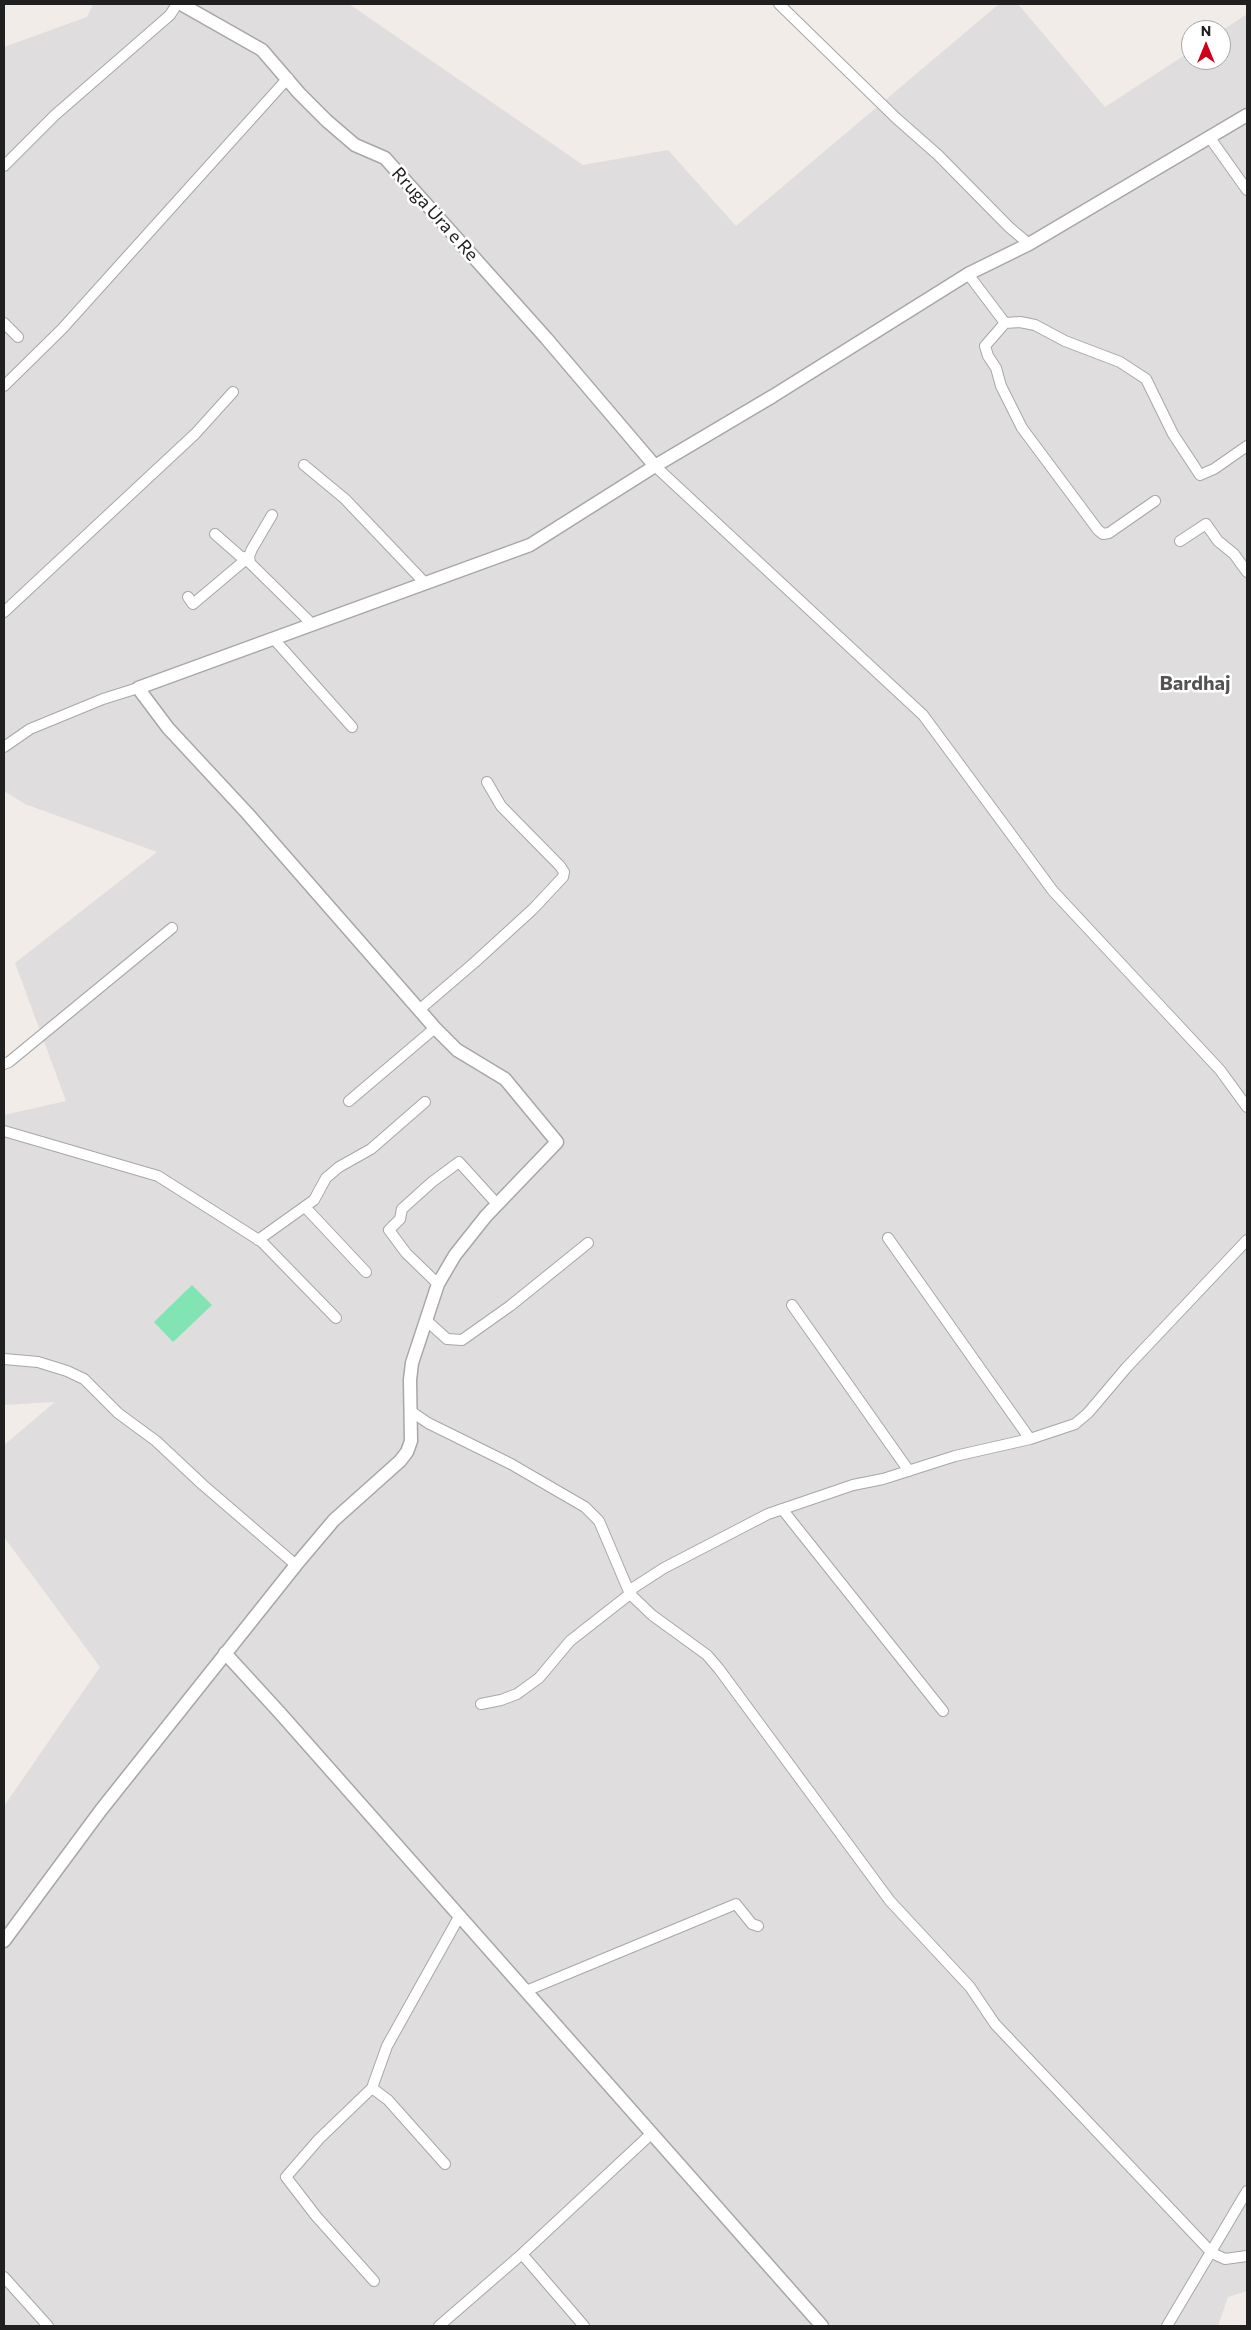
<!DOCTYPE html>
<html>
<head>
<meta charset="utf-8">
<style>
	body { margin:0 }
	#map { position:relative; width:1251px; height:2330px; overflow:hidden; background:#f1ece7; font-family:Commissioner,sans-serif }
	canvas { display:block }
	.frame { position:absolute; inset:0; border:5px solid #202020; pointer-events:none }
	.north { position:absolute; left:1181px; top:20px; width:50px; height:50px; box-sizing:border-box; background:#fff; border:1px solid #a6a6a6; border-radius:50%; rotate:0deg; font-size:14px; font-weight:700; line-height:20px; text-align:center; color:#202020 }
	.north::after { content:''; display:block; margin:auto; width:18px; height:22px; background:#d10019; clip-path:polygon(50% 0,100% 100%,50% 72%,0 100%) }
</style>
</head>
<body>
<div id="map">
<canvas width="1251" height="2330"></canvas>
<div class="frame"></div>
<div class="north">N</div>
</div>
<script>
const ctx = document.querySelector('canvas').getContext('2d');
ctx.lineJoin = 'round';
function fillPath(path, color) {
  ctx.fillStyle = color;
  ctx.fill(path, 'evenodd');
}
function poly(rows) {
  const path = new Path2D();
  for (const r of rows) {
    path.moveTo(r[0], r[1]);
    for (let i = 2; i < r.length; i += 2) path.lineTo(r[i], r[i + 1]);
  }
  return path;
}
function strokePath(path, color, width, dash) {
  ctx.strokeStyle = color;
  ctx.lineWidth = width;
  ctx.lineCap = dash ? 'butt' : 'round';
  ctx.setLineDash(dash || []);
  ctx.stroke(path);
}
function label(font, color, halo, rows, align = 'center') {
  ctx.font = font + ' Commissioner,sans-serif';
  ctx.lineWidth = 5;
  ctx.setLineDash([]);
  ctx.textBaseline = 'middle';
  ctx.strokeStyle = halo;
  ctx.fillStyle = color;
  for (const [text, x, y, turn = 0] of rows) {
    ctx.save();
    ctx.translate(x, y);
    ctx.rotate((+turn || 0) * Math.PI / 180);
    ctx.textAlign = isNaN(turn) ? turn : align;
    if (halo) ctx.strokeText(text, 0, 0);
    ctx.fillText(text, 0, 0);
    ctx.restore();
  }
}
fillPath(poly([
	[93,4,349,4,583,165,668,150,736,226,999,4,1018,4,1105,107,1191,51,1191,60,1221,60,1221,31,1247,14,1247,2291,1228,2297,1218,2326,4,2326,4,1806,100,1667,4,1537,4,1445,55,1402,4,1405,4,1115,66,1101,15,963,157,852,25,804,4,791,4,47,87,17]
]), '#dfddde');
fillPath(poly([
	[192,1285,212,1305,173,1342,154,1322]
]), '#81e4b2');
const minor = poly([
	[779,4,896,118,938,155,1009,227,1029,244],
	[1210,138,1247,190],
	[4,166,55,115,170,15,177,4],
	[968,274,1005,323,1020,322,1035,325,1065,341,1120,362,1146,379,1173,434,1200,475,1214,469,1247,446],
	[4,323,18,337],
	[1005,323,985,346,988,356,996,368,1001,386,1022,428,1098,530,1103,534,1109,533,1155,501],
	[4,386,62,329,288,78],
	[304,465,345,499,424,582],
	[655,466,923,715,1053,891,1220,1070,1247,1107],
	[272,515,252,549,249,556,250,563,312,624],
	[1180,541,1206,524,1218,541,1234,554,1247,572],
	[188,597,193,604,244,561,249,559,240,556,215,534],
	[4,612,195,434,233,392],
	[273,638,352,727],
	[4,747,30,729,103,699,138,688],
	[419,1010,475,962,533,909,563,877,564,872,560,866,501,806,487,782],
	[4,1064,9,1062,172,928],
	[349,1101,435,1028],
	[4,1131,158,1176,262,1242,336,1318],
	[305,1207,366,1272],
	[888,1238,1030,1439],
	[258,1240,314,1200,326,1178,339,1167,371,1149,425,1102],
	[438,1284,406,1253,389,1230,400,1219,402,1209,432,1182,459,1162,497,1204],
	[792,1305,909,1471],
	[427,1321,447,1339,462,1340,510,1306,588,1243],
	[4,1359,38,1362,67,1371,84,1379,118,1413,156,1441,203,1485,296,1565],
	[412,1412,428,1423,511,1464,585,1507,599,1521,630,1594,652,1615,707,1655,719,1669,890,1901,970,1987,995,2024,1212,2253,1225,2259,1247,2256],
	[782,1509,943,1711],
	[481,1704,501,1700,517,1694,539,1678,570,1641,630,1594,633,1588,664,1568,768,1514,853,1485,883,1479,955,1456,1030,1439,1075,1424,1088,1413,1127,1367,1247,1240],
	[526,1991,736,1904,752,1924,758,1926],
	[372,2088,319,2139,286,2177,316,2216,374,2281],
	[445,2164,388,2100,372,2088,387,2046,459,1917],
	[522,2254,584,2326],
	[4,2277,48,2326],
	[439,2326,522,2254,651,2134],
	[1167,2326,1247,2191]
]);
const tertiary = poly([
	[181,4,262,50,299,93,327,121,355,145,385,158,546,338,655,466],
	[225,1653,280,1713,822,2326],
	[4,1941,101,1810,296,1565,334,1520,400,1461,407,1452,411,1441,410,1380,412,1363,438,1284,455,1255,486,1216,557,1142,505,1079,457,1050,435,1028,247,813,168,728,138,688,530,545,655,466,773,396,968,274,1029,244,1247,115]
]);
strokePath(minor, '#a7a7a7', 12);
strokePath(tertiary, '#a7a7a7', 15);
strokePath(minor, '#fff', 10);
strokePath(tertiary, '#fff', 12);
label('18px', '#202020', '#fff', [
	["Rruga Ura e Re",435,214,48]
]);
label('bold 20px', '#535353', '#fff', [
	["Bardhaj",1195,683]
]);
</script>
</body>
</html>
